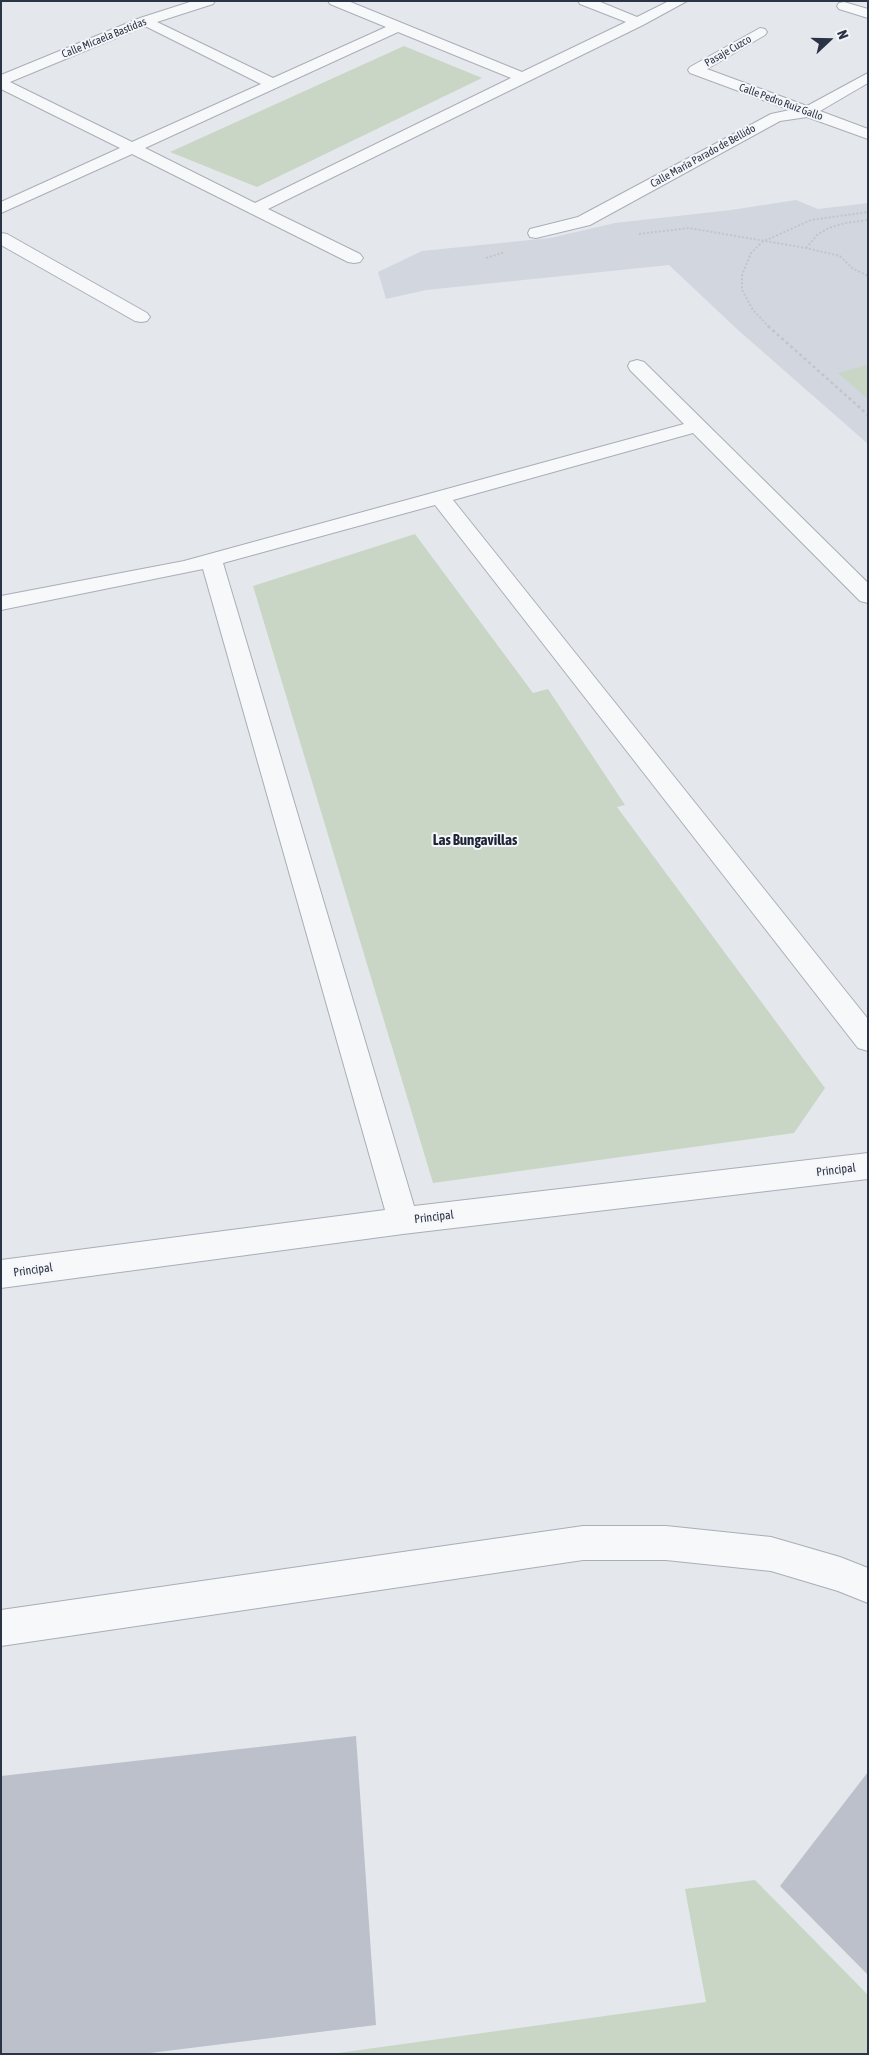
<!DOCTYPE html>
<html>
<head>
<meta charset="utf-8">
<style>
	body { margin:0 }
	#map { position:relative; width:869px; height:2055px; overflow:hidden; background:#e4e7ec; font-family:"Asap Condensed",sans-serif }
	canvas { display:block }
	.frame { position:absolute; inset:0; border:2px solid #2b3445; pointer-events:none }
	.north { position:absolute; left:804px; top:15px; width:50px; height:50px; -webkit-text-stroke:4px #f4f6f9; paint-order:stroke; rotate:69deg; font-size:14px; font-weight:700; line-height:20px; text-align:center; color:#2b3445 }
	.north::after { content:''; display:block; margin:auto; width:18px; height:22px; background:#2b3445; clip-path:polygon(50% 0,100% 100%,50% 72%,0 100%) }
</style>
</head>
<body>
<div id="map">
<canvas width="869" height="2055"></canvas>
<div class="frame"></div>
<div class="north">N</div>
</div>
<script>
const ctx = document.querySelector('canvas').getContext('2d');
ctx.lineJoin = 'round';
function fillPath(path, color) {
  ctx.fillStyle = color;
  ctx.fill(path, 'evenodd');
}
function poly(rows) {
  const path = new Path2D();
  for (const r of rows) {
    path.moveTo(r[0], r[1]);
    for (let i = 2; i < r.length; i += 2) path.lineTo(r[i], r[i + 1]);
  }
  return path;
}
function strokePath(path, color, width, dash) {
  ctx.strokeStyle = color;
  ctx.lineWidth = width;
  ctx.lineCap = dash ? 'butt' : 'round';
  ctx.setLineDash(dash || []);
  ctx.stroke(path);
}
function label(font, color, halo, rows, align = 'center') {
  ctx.font = font + ' "Asap Condensed",sans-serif';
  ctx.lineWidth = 4;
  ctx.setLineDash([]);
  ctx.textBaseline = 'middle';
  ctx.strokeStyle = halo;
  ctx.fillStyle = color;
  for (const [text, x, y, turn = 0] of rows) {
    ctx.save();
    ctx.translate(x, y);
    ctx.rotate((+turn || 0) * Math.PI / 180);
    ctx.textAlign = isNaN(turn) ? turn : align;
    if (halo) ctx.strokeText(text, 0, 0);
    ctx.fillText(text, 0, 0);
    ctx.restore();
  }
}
fillPath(poly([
	[796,200,818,209,868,203,868,444,738,330,669,265,426,290,386,299,378,272,422,251,550,238,615,223,731,210]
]), '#d2d6de');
fillPath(poly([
	[404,46,482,78,257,187,170,152],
	[868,365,868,399,838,373],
	[415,534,533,693,548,689,625,805,617,807,825,1088,794,1133,433,1183,253,586],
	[755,1880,868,1995,868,2054,331,2054,706,2002,685,1889]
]), '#c9d6c5');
fillPath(poly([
	[356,1736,376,2025,142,2054,1,2054,1,1776],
	[868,1772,868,1975,780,1886]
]), '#bbc0ca');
const minor = poly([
	[193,1,215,1,213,4,157,22,273,78,386,27,330,4,328,1,348,1,522,72,626,22,580,4,578,1,598,1,637,17,669,1,687,1,643,25,268,209,360,254,363,258,360,262,354,263,348,262,132,154,1,213,1,202,120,148,1,89,1,75,140,18,193,1],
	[145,26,261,84,132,142,10,82,145,26],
	[398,32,511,78,255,203,145,148,398,32],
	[844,2,868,9,868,18,839,9,837,6,839,3,844,2],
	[760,28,765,29,767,32,765,35,707,69,807,106,868,73,868,83,820,111,868,129,868,139,807,117,780,121,590,225,536,238,530,237,528,233,530,229,578,217,771,114,790,110,690,73,688,70,690,67,760,28],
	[1,233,7,234,147,313,150,317,147,321,141,322,135,321,1,245,1,233],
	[637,360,644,362,868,583,868,603,860,601,693,433,453,500,868,1019,868,1051,858,1048,435,505,223,563,414,1206,868,1153,868,1179,403,1234,1,1288,1,1260,385,1210,203,569,1,610,1,596,184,561,684,424,630,370,628,366,630,362,637,360],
	[583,1526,666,1526,771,1537,840,1557,868,1568,868,1603,838,1591,771,1571,666,1560,583,1560,1,1646,1,1610,583,1526]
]);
strokePath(minor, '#a9aeb7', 2);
strokePath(poly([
	[639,234,689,228,806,248,840,256,852,268,868,276],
	[806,248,818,234,829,228,845,223,868,220],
	[486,258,505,252],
	[769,327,753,310,742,290,742,275,751,253,762,242,811,220,868,212]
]), '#c2c5cb', 2, [2, 2]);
strokePath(poly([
	[768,326,868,415]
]), '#c2c5cb', 2.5, [3, 3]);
fillPath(minor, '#f7f8fa');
label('11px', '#2b3445', '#f4f6f9', [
	["Calle Micaela Bastidas",104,38,-22],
	["Pasaje Cuzco",728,51,-30],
	["Calle Pedro Ruiz Gallo",781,102,20],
	["Calle María Parado de Bellido",703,156,-29]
]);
label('12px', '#2b3445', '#f4f6f9', [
	["Principal",836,1170,-7],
	["Principal",434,1217,-7],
	["Principal",33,1270,-8]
]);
label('bold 15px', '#1d2536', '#f4f6f9', [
	["Las Bungavillas",475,840]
]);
</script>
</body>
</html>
